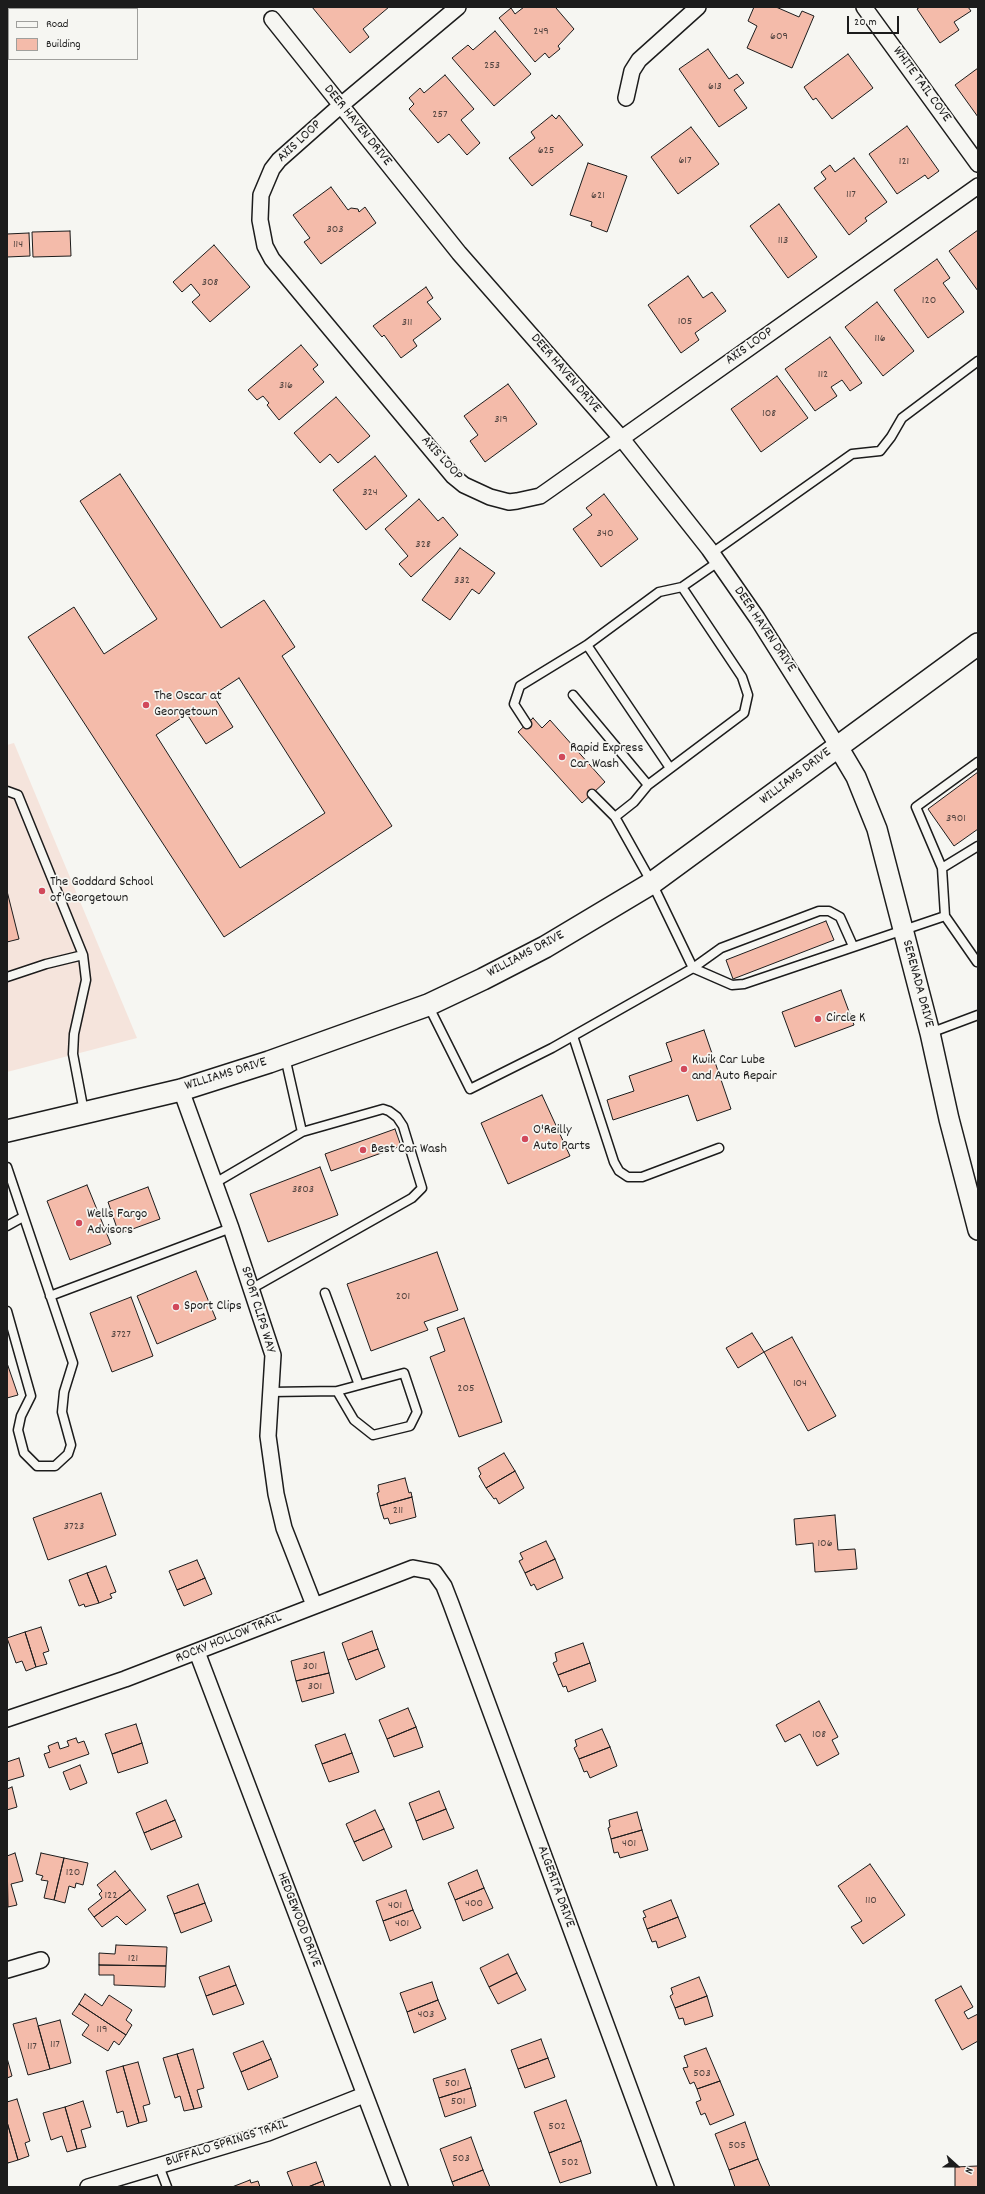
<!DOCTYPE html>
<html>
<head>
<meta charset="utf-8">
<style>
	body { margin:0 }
	#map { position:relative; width:985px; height:2194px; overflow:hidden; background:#f6f6f2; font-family:Dekko,sans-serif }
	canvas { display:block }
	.frame { position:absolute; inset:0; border:8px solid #1c1c1c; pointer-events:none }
	.legend { position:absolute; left:8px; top:8px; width:130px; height:52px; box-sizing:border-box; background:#f6f6f2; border:1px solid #9f9f9c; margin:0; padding:5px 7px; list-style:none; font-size:12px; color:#1c1c1c }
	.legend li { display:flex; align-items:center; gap:8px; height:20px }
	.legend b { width:20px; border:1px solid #9f9f9c }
	.north { position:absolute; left:937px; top:2146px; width:40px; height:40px; -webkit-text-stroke:3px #f6f6f2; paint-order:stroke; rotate:111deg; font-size:11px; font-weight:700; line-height:16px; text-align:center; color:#1c1c1c }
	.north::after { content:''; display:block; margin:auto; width:14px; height:18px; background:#1c1c1c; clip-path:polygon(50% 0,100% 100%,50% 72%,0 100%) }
	.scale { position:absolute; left:847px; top:16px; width:52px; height:18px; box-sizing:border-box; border:2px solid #1c1c1c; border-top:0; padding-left:5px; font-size:12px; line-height:14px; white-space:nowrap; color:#1c1c1c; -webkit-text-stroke:3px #f6f6f2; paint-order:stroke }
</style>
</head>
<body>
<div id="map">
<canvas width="985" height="2194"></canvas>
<div class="frame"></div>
<ul class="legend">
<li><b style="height:5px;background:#f6f6f2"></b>Road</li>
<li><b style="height:11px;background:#f4bbaa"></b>Building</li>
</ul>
<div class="north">N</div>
<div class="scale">20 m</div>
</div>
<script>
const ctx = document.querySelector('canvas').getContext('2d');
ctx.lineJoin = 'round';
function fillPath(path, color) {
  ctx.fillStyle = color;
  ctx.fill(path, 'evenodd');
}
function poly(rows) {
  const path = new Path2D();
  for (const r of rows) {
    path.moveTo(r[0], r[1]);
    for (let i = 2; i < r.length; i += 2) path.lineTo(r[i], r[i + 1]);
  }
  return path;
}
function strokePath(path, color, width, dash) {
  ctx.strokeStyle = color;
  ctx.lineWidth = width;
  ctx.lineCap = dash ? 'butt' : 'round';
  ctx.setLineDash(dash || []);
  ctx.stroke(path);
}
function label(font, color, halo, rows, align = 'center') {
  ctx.font = font + ' Dekko,sans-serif';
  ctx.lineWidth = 3.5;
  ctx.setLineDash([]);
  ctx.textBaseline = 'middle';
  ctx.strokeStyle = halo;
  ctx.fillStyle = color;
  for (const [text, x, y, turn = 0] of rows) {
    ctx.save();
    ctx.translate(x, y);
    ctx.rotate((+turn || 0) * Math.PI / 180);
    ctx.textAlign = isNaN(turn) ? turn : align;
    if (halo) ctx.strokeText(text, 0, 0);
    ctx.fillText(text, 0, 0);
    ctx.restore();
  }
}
fillPath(poly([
	[14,743,137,1038,7,1072,7,745]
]), '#f5e4dc');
const building = poly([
	[312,7,389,7,363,29,369,37,350,53,312,7],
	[524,7,558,7,556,8,574,29,558,46,560,49,549,58,545,53,535,62,499,18,511,8,515,14,524,7],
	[754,7,776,7,799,17,802,11,814,16,792,68,747,48,757,26,748,21,754,7],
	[920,7,968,7,971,11,954,22,959,30,940,43,917,9,920,7],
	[495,31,531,74,494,106,452,58,468,45,473,50,495,31],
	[708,49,729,79,737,74,744,83,734,90,747,108,719,127,679,69,708,49],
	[848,54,873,88,832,119,816,98,813,100,804,87,848,54],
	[978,68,978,117,955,85,978,68],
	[445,75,474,109,461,120,480,143,467,155,449,134,438,143,409,109,414,104,409,98,420,88,424,93,445,75],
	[552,115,556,119,559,115,583,145,532,186,509,158,535,138,531,132,552,115],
	[907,126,939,171,928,179,925,175,897,194,869,154,907,126],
	[691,127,719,164,678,194,651,157,691,127],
	[854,158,887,202,865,218,867,221,849,235,814,188,826,179,821,172,830,165,835,172,854,158],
	[588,163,627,176,607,232,591,226,592,222,570,215,588,163],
	[331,187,348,210,351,208,358,209,359,212,365,207,376,223,321,264,304,242,310,238,293,215,331,187],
	[779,204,817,257,788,278,750,226,779,204],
	[978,230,978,291,949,251,978,230],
	[70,231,71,256,33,257,32,232,70,231],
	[29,233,30,256,7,257,7,234,29,233],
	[214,245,250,287,210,322,192,302,200,295,191,284,182,292,173,282,214,245],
	[937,259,950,278,943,283,964,312,928,338,894,290,937,259],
	[688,276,703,298,712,292,726,311,695,333,699,340,681,353,648,305,688,276],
	[426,287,433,298,427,302,441,319,413,340,417,346,401,358,384,335,382,337,373,326,426,287],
	[877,302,914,351,883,376,845,327,877,302],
	[830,337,862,383,850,391,842,380,831,387,837,396,815,411,785,369,830,337],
	[301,345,318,365,313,369,324,382,279,420,267,405,269,403,263,396,257,400,248,390,301,345],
	[777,376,808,418,761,452,731,409,777,376],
	[508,384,537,424,485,462,470,441,478,435,464,416,508,384],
	[336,397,370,436,338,463,330,454,320,463,294,433,336,397],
	[375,456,407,496,366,530,333,490,375,456],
	[120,474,221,628,264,600,295,647,282,656,392,826,224,937,28,637,74,607,104,654,157,619,80,501,120,474],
	[239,678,325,813,240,868,156,735,187,714,206,744,233,727,213,695,239,678],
	[604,494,638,539,601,567,573,529,592,515,586,508,604,494],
	[419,499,438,521,443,517,458,535,411,577,399,564,408,556,385,529,419,499],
	[460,548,495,573,479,594,472,589,450,620,422,600,460,548],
	[533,718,542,728,550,720,605,782,582,803,518,732,533,718],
	[978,772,978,829,954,846,928,809,978,772],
	[7,891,19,939,7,942,7,891],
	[826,921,834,940,733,979,726,960,826,921],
	[841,990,854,1025,795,1047,782,1012,841,990],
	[704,1030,731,1109,697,1121,688,1095,613,1120,607,1100,634,1091,629,1076,672,1061,666,1043,704,1030],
	[542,1095,570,1156,508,1184,481,1123,542,1095],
	[395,1129,401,1146,331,1171,325,1154,395,1129],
	[320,1167,338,1215,268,1242,250,1194,320,1167],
	[87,1185,111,1244,70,1260,47,1201,87,1185],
	[148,1187,160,1219,119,1234,108,1202,148,1187],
	[437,1252,458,1310,424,1322,428,1330,371,1351,347,1284,437,1252],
	[196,1271,216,1319,157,1344,137,1296,196,1271],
	[131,1297,153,1356,112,1372,90,1313,131,1297],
	[464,1318,502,1422,459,1437,430,1357,445,1351,437,1328,464,1318],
	[752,1333,764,1352,738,1368,726,1348,752,1333],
	[792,1337,836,1416,808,1431,764,1352,792,1337],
	[7,1363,18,1395,7,1398,7,1363],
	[504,1453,515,1471,486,1488,479,1476,481,1474,478,1468,504,1453],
	[515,1471,524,1488,499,1504,496,1498,494,1499,486,1488,515,1471],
	[405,1478,409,1493,411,1492,412,1497,380,1506,377,1493,379,1492,378,1485,405,1478],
	[101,1493,116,1535,48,1560,33,1518,101,1493],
	[412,1497,416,1517,390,1524,388,1518,384,1519,380,1506,412,1497],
	[835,1515,838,1550,855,1549,857,1569,815,1572,813,1543,796,1545,794,1519,835,1515],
	[546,1541,555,1559,525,1573,519,1561,523,1559,520,1553,546,1541],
	[555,1559,563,1578,537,1590,534,1584,531,1586,525,1573,555,1559],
	[197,1560,205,1578,177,1590,169,1571,197,1560],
	[106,1566,116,1592,110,1594,112,1598,99,1603,87,1573,106,1566],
	[87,1573,99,1603,85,1607,84,1604,79,1606,69,1580,87,1573],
	[205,1578,212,1594,184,1606,177,1590,205,1578],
	[41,1627,49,1651,43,1653,47,1664,36,1667,25,1632,41,1627],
	[372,1631,378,1649,348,1660,342,1643,372,1631],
	[25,1632,36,1667,26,1671,22,1661,16,1663,7,1638,25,1632],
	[583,1643,590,1663,558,1675,553,1663,557,1661,555,1653,583,1643],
	[378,1649,385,1667,356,1680,348,1660,378,1649],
	[324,1652,329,1673,296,1681,291,1661,324,1652],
	[590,1663,596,1681,568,1692,566,1686,563,1687,558,1675,590,1663],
	[329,1673,334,1693,302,1702,296,1681,329,1673],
	[819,1701,838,1737,832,1740,839,1754,817,1766,800,1734,785,1742,776,1725,819,1701],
	[408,1708,416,1727,387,1739,379,1720,408,1708],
	[136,1724,142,1743,112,1754,105,1734,136,1724],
	[416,1727,423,1747,394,1757,387,1739,416,1727],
	[602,1729,610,1747,579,1759,574,1748,577,1746,575,1740,602,1729],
	[345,1734,352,1753,322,1764,315,1745,345,1734],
	[76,1738,78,1743,84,1741,89,1754,49,1768,44,1754,50,1752,48,1746,58,1742,60,1749,69,1746,67,1741,76,1738],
	[142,1743,148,1763,118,1773,112,1754,142,1743],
	[610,1747,617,1766,590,1778,587,1771,584,1772,579,1759,610,1747],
	[352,1753,359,1772,329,1782,322,1764,352,1753],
	[19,1758,24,1776,7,1781,7,1762,19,1758],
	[80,1765,87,1783,70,1790,63,1772,80,1765],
	[12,1787,17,1807,7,1810,7,1789,12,1787],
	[439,1791,446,1809,416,1821,409,1803,439,1791],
	[166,1800,175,1820,144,1833,136,1813,166,1800],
	[446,1809,454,1828,423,1840,416,1821,446,1809],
	[375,1810,384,1829,354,1842,346,1824,375,1810],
	[637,1812,642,1830,611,1839,608,1828,610,1827,609,1820,637,1812],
	[175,1820,182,1837,151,1850,144,1833,175,1820],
	[384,1829,392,1847,363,1861,354,1842,384,1829],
	[642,1830,648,1850,620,1858,618,1852,614,1853,611,1839,642,1830],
	[15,1853,23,1881,11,1884,17,1905,8,1907,7,1856,15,1853],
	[41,1853,64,1858,54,1900,44,1898,48,1881,41,1880,43,1876,36,1874,41,1853],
	[64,1858,88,1863,83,1885,76,1883,75,1888,69,1886,65,1903,54,1900,64,1858],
	[870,1864,905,1915,863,1944,851,1927,862,1921,838,1886,870,1864],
	[477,1870,484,1888,455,1900,448,1883,477,1870],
	[115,1871,130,1890,94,1917,88,1909,102,1898,99,1894,102,1891,97,1885,115,1871],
	[198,1884,205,1903,174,1914,167,1896,198,1884],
	[484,1888,493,1908,463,1921,455,1900,484,1888],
	[130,1890,146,1910,126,1925,117,1916,102,1927,94,1917,130,1890],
	[406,1890,413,1910,383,1921,376,1901,406,1890],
	[671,1900,678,1917,647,1929,643,1918,646,1917,643,1911,671,1900],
	[205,1903,212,1921,181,1933,174,1914,205,1903],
	[413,1910,421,1928,390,1941,383,1921,413,1910],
	[678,1917,686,1937,658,1948,656,1941,652,1942,647,1929,678,1917],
	[116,1945,167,1947,166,1966,99,1965,99,1953,115,1954,116,1945],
	[508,1954,517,1973,489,1987,480,1968,508,1954],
	[99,1965,166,1966,165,1987,114,1985,114,1975,99,1975,99,1965],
	[229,1966,236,1985,206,1996,199,1977,229,1966],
	[517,1973,526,1990,498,2004,489,1987,517,1973],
	[699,1977,707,1996,675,2008,670,1996,673,1994,671,1988,699,1977],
	[432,1982,438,2000,407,2012,400,1993,432,1982],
	[236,1985,244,2004,213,2015,206,1996,236,1985],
	[961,1986,973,2007,964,2012,968,2019,978,2014,978,2041,962,2050,935,2000,961,1986],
	[85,1994,102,2006,109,1995,132,2010,126,2020,132,2025,126,2035,79,2004,85,1994],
	[707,1996,713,2016,685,2025,683,2018,679,2019,675,2008,707,1996],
	[438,2000,446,2019,414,2033,407,2012,438,2000],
	[79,2004,126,2035,119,2045,114,2041,108,2051,82,2035,89,2025,72,2014,79,2004],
	[36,2018,50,2069,28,2075,13,2024,36,2018],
	[60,2020,71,2063,50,2069,38,2026,60,2020],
	[541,2039,548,2058,518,2069,511,2050,541,2039],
	[263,2041,271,2059,241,2072,233,2053,263,2041],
	[706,2048,720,2081,697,2089,694,2082,690,2084,683,2068,688,2067,684,2056,706,2048],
	[193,2049,204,2088,197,2090,202,2107,194,2109,177,2054,193,2049],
	[177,2054,194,2109,184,2111,180,2096,175,2098,163,2058,177,2054],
	[7,2058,12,2076,7,2078,7,2058],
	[548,2058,555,2077,525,2088,518,2069,548,2058],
	[271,2059,278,2077,248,2090,241,2072,271,2059],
	[138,2062,150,2104,143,2106,147,2121,139,2123,123,2066,138,2062],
	[123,2066,139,2123,127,2127,123,2111,117,2113,106,2071,123,2066],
	[465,2069,471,2088,439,2098,433,2079,465,2069],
	[720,2081,734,2115,710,2125,705,2113,701,2115,696,2102,701,2100,697,2089,720,2081],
	[471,2088,476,2106,445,2117,439,2098,471,2088],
	[17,2099,30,2141,25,2143,29,2156,18,2160,7,2122,7,2102,17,2099],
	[566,2100,581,2141,549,2153,534,2112,566,2100],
	[83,2101,91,2127,81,2130,86,2147,77,2149,65,2107,83,2101],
	[65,2107,77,2149,67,2152,62,2136,51,2140,43,2113,65,2107],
	[7,2122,18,2160,8,2163,7,2160,7,2122],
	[745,2122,758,2159,729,2170,715,2134,745,2122],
	[471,2137,483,2170,452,2182,440,2149,471,2137],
	[581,2141,591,2173,560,2183,549,2153,581,2141],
	[758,2159,770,2187,735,2187,729,2170,758,2159],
	[316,2162,323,2181,308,2187,293,2187,287,2172,316,2162],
	[978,2166,978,2187,955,2187,955,2167,978,2166],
	[483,2170,490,2187,454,2187,452,2182,483,2170],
	[250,2180,251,2183,258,2181,260,2187,232,2187,250,2180],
	[323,2181,325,2187,308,2187,323,2181]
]);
fillPath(building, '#f4bbaa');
strokePath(building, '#1c1c1c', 1);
const service = poly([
	[712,553,852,454,880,451,891,437,902,418,978,361],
	[682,587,742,677,748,695,744,713,648,785,634,802,615,817,652,883,693,968,732,985,744,984,945,916,942,868,978,846],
	[587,645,670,768],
	[573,695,648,785],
	[527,724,514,704,520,686,587,645,659,592,682,587,718,562],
	[7,791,18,795,83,955,86,980,74,1034,73,1054,84,1112],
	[592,794,615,817],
	[942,868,916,807,978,762],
	[945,916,977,962],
	[7,977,46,964,83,955],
	[428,1005,470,1089,552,1048,693,968,721,948,819,911,829,911,840,917,853,946],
	[930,1033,978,1015],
	[573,1036,614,1162,619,1171,628,1177,642,1177,719,1148],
	[7,1167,73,1363,64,1392,62,1412,71,1445,68,1454,55,1466,37,1466,24,1453,18,1430,21,1416,31,1396,7,1311],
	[215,1183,302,1132],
	[7,1226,23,1217],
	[251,1289,412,1198,422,1188,403,1126,397,1117,389,1111,383,1109,302,1132,285,1057],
	[325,1293,359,1385],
	[50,1296,231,1228],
	[270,1392,337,1391,354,1420,373,1435,410,1426,417,1412,404,1373,337,1391],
	[159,2166,167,2187]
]);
const minor = poly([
	[458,7,340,106,279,160,272,169,261,195,260,220,265,246,272,259,453,476,464,485,490,497,509,502,517,501,540,496,550,489,978,186],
	[864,7,978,164],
	[272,19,459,253,622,439,709,549,757,618,837,745],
	[626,98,632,71,639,60,698,7],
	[181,1090,231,1228,273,1355,268,1436,276,1494,284,1528,314,1605],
	[197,1652,400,2187],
	[7,1719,125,1679,413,1568,434,1572,444,1586,451,1604,666,2187],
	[7,1970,41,1960],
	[88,2187,268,2133,364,2095]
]);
const tertiary = poly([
	[837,745,856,777,877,829,930,1033,949,1119,978,1230]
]);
const secondary = poly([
	[7,1131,181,1090,269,1062,428,1005,483,979,545,947,652,883,978,644]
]);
strokePath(service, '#1c1c1c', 11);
strokePath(minor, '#1c1c1c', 18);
strokePath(tertiary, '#1c1c1c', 22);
strokePath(secondary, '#1c1c1c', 24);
strokePath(service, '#f6f6f2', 8);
strokePath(minor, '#f6f6f2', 15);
strokePath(tertiary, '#f6f6f2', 19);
strokePath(secondary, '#f6f6f2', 21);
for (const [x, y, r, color] of [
	[146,705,4,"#d1495b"],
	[562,757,4,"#d1495b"],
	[42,891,4,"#d1495b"],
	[818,1019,4,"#d1495b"],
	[684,1069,4,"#d1495b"],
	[525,1139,4,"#d1495b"],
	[363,1150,4,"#d1495b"],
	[79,1223,4,"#d1495b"],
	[176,1307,4,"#d1495b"]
]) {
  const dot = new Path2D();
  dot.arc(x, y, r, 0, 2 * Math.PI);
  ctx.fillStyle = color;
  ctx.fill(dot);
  strokePath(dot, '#f6f6f2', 1.5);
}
label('12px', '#524440', null, [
	["249",541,32],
	["609",779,37],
	["253",492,66],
	["613",715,87],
	["257",440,115],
	["625",546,151],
	["617",685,161],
	["121",904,162],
	["117",851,195],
	["621",598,196],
	["303",335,230],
	["113",783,241],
	["114",18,245],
	["308",210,283],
	["120",929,301],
	["105",685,322],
	["311",407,323],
	["116",880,339],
	["112",823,375],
	["316",286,386],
	["108",769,414],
	["319",501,420],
	["324",370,493],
	["340",605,534],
	["328",423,545],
	["332",462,581],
	["3901",956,819],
	["3803",303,1190],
	["201",403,1297],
	["3727",121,1335],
	["104",800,1384],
	["205",466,1389],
	["211",398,1511],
	["3723",74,1527],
	["106",825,1544],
	["301",310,1667],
	["301",315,1687],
	["108",819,1735],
	["401",629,1844],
	["120",73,1873],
	["122",111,1896],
	["110",871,1901],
	["400",474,1904],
	["401",395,1906],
	["401",402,1924],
	["121",133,1959],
	["403",426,2015],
	["119",102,2030],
	["117",55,2045],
	["117",32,2047],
	["503",702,2074],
	["501",452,2084],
	["501",458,2102],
	["502",557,2127],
	["505",737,2146],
	["503",461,2159],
	["502",570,2163]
]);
label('14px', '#1c1c1c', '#f6f6f2', [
	["WHITE TAIL COVE",921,85,54],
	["DEER HAVEN DRIVE",357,126,51],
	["AXIS LOOP",300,142,-43],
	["AXIS LOOP",750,347,-35],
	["DEER HAVEN DRIVE",565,374,49],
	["AXIS LOOP",441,459,48],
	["DEER HAVEN DRIVE",764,630,56],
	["WILLIAMS DRIVE",796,777,-37],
	["WILLIAMS DRIVE",526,955,-28],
	["SERENADA DRIVE",917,984,75],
	["WILLIAMS DRIVE",226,1075,-17],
	["SPORT CLIPS WAY",257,1310,73],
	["ROCKY HOLLOW TRAIL",229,1639,-22],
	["ALGERITA DRIVE",555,1887,70],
	["HEDGEWOOD DRIVE",298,1920,69],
	["BUFFALO SPRINGS TRAIL",227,2144,-18]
]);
label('14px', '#1c1c1c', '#f6f6f2', [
	["The Oscar at",154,697],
	["Georgetown",154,713],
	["Rapid Express",570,749],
	["Car Wash",570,765],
	["The Goddard School",50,883],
	["of Georgetown",50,899],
	["Circle K",826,1019],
	["Kwik Car Lube",692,1061],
	["and Auto Repair",692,1077],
	["O'Reilly",533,1131],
	["Auto Parts",533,1147],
	["Best Car Wash",371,1150],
	["Wells Fargo",87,1215],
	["Advisors",87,1231],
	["Sport Clips",184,1307]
], 'left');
</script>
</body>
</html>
